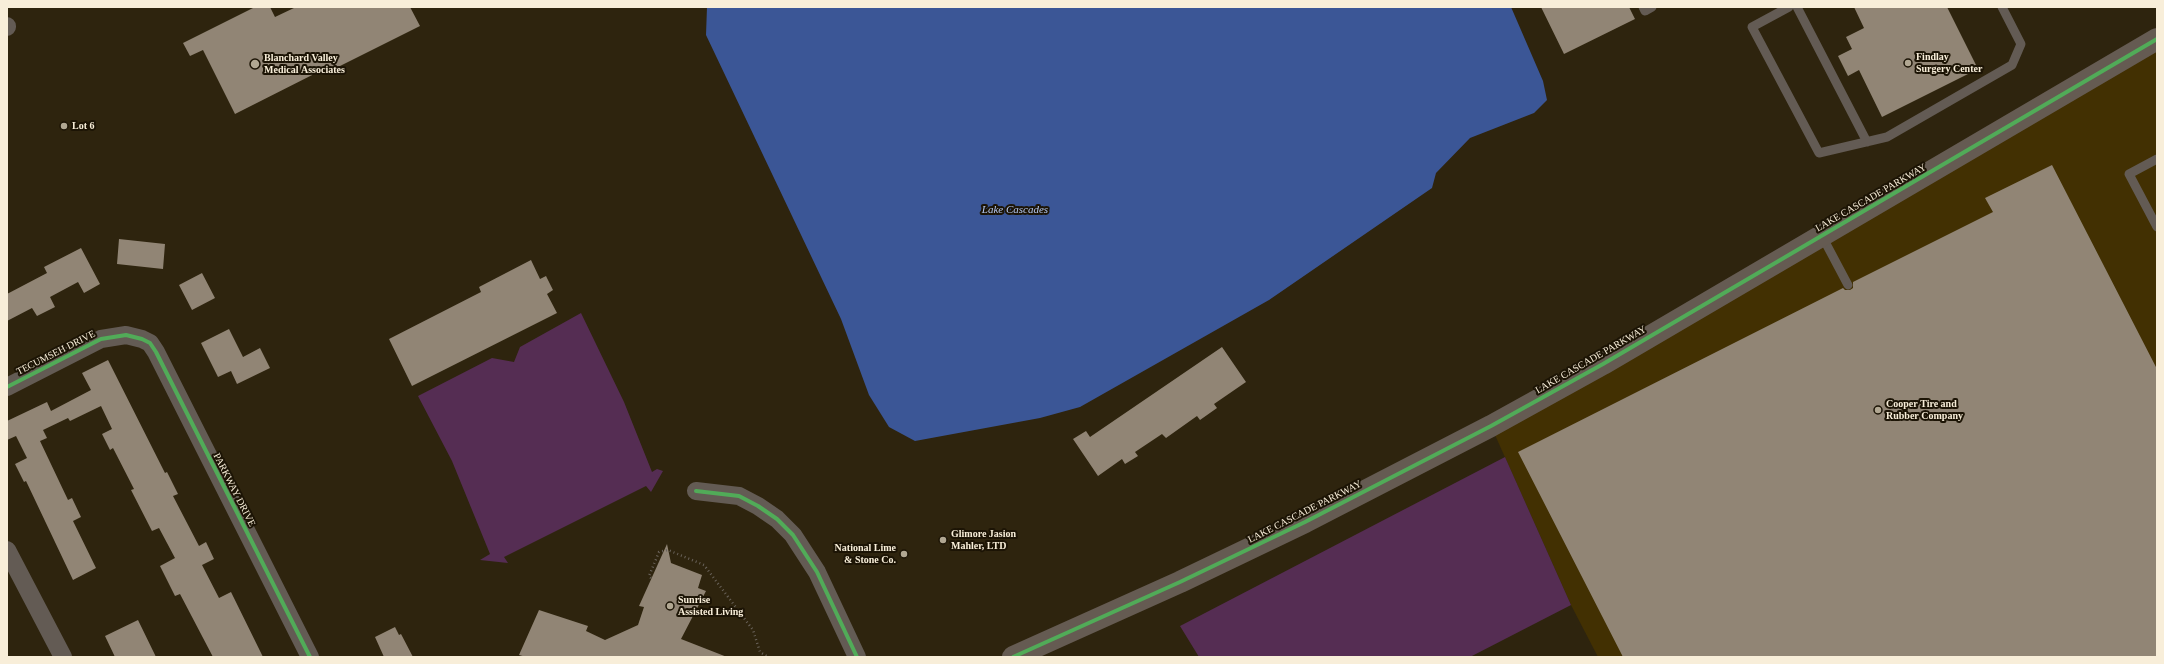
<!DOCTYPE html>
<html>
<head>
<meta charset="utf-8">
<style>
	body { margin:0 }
	#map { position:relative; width:2164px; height:664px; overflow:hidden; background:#2e240e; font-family:"Times New Roman",serif }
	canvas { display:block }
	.frame { position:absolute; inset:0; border:8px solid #f8eed9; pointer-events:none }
</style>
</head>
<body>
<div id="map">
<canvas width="2164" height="664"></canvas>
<div class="frame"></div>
</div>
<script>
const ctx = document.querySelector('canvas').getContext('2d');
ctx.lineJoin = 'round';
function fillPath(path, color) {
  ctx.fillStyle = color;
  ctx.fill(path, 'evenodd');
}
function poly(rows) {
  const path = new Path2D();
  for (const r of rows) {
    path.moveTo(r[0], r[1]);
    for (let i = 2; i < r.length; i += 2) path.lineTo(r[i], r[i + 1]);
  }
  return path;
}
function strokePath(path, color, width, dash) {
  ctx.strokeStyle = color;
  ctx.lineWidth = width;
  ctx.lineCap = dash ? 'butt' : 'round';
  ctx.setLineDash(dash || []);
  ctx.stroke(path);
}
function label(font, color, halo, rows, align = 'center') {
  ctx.font = font + ' "Times New Roman",serif';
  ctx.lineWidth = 4;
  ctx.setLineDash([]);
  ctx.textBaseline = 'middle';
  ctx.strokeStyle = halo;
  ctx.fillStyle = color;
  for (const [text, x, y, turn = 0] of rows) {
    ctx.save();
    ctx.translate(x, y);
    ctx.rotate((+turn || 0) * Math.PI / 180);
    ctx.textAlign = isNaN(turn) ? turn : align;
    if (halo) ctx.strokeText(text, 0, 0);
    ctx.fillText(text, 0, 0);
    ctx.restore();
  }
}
fillPath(poly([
	[2157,39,2157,657,1598,657,1571,605,1491,426]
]), '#423002');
fillPath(poly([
	[581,313,624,402,652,472,657,469,663,471,651,492,646,486,504,557,508,563,480,560,490,554,452,461,418,396,492,358,514,362,520,347],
	[1505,457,1571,605,1470,657,1199,657,1180,626]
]), '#552d53');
fillPath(poly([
	[707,7,1511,7,1543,81,1547,100,1534,113,1470,138,1436,173,1432,188,1269,300,1080,407,1040,418,915,441,889,427,869,395,841,319,706,35]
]), '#3b5696');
fillPath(poly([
	[255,7,270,7,275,17,296,7,410,7,420,26,330,71,328,67,235,114,203,50,190,56,183,43],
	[1541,7,1629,7,1635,19,1564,54],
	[1854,7,1947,7,1978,69,1882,117,1859,70,1848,76,1838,56,1852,49,1846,37,1864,28],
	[2052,165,2157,369,2157,657,1623,657,1518,452,1843,288,1845,290,1850,290,1853,288,1853,282,1993,212,1985,198],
	[119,239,165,244,163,269,117,264],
	[81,248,100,284,84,293,78,282,50,297,55,307,37,316,32,308,7,321,7,294,47,273,44,267],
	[531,260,540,279,546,276,553,290,547,294,557,313,412,386,389,339,481,292,479,287],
	[202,273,215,298,192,310,179,285],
	[229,329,243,357,260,348,270,368,237,384,231,371,218,377,201,343],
	[1222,347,1246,382,1214,404,1217,408,1200,420,1197,416,1166,438,1162,434,1135,452,1138,456,1125,464,1122,459,1098,476,1073,439,1086,431,1090,437],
	[108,360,165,473,167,472,178,494,173,496,199,546,206,542,214,559,202,565,219,598,231,592,263,657,213,657,180,594,175,596,160,566,175,558,159,528,152,531,131,490,134,489,113,448,110,450,102,434,112,429,101,406,70,421,68,418,43,430,47,438,40,441,68,500,72,498,81,517,73,521,96,568,73,580,26,481,24,482,15,464,27,458,16,436,7,440,7,421,47,402,51,411,91,390,82,373],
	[667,544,671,563,702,575,698,588,706,591,681,639,727,657,526,657,519,655,539,610,588,626,586,631,605,640,638,625,644,607,639,606],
	[138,620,156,657,115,657,105,636],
	[395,627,399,635,401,634,413,657,384,657,375,637]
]), '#918575');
strokePath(poly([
	[651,578,649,576,659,552,668,550,704,565,753,630,760,652,768,657]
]), '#6a635b', 2.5, [1, 3]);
strokePath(poly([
	[1643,7,1645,11,1652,7],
	[1789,7,1752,27,1819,153,1887,137,2012,65,2021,44,2002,7],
	[1797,7,1867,142],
	[2157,159,2129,174,2157,227],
	[1822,236,1848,285]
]), '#635b54', 9);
strokePath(poly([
	[7,26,7,27],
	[7,387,101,339,126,335,142,339,150,343,156,352,310,657],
	[696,491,739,496,758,506,777,519,793,535,817,572,857,657],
	[7,550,63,657]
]), '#635b54', 18);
strokePath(poly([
	[1013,657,1180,582,1305,522,1491,426,1603,364,2157,39]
]), '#655b52', 22);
strokePath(poly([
	[7,387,101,339,126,335,142,339,150,343,156,352,310,657],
	[696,491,739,496,758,506,777,519,793,535,817,572,857,657],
	[1013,657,1180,582,1305,522,1491,426,1603,364,2157,39]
]), '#51ab58', 4);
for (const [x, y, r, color] of [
	[1908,63,4,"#b1a792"],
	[255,64,5,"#b1a792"],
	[64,126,4,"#b1a792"],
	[1878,410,4,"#b1a792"],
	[943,540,4,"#b1a792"],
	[904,554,4,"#b1a792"],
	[670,606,4,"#b1a792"]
]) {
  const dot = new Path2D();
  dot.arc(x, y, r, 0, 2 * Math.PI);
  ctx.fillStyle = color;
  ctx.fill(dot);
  strokePath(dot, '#1c1405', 1.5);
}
label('bold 10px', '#f8eed9', '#1c1405', [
	["Findlay",1916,57],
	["Surgery Center",1916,69],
	["Blanchard Valley",264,58],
	["Medical Associates",264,70],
	["Lot 6",72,126],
	["Cooper Tire and",1886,404],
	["Rubber Company",1886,416],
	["Glimore Jasion",951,534],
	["Mahler, LTD",951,546],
	["National Lime",896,548,"right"],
	["& Stone Co.",896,560,"right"],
	["Sunrise",678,600],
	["Assisted Living",678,612]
], 'left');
label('10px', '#f8eed9', '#1c1405', [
	["LAKE CASCADE PARKWAY",1871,198,-30],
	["TECUMSEH DRIVE",56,353,-27],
	["LAKE CASCADE PARKWAY",1591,360,-30],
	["PARKWAY DRIVE",234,490,63],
	["LAKE CASCADE PARKWAY",1305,512,-27]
]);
label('italic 11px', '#b3c7f0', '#1c1405', [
	["Lake Cascades",1015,210]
]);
</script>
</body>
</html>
